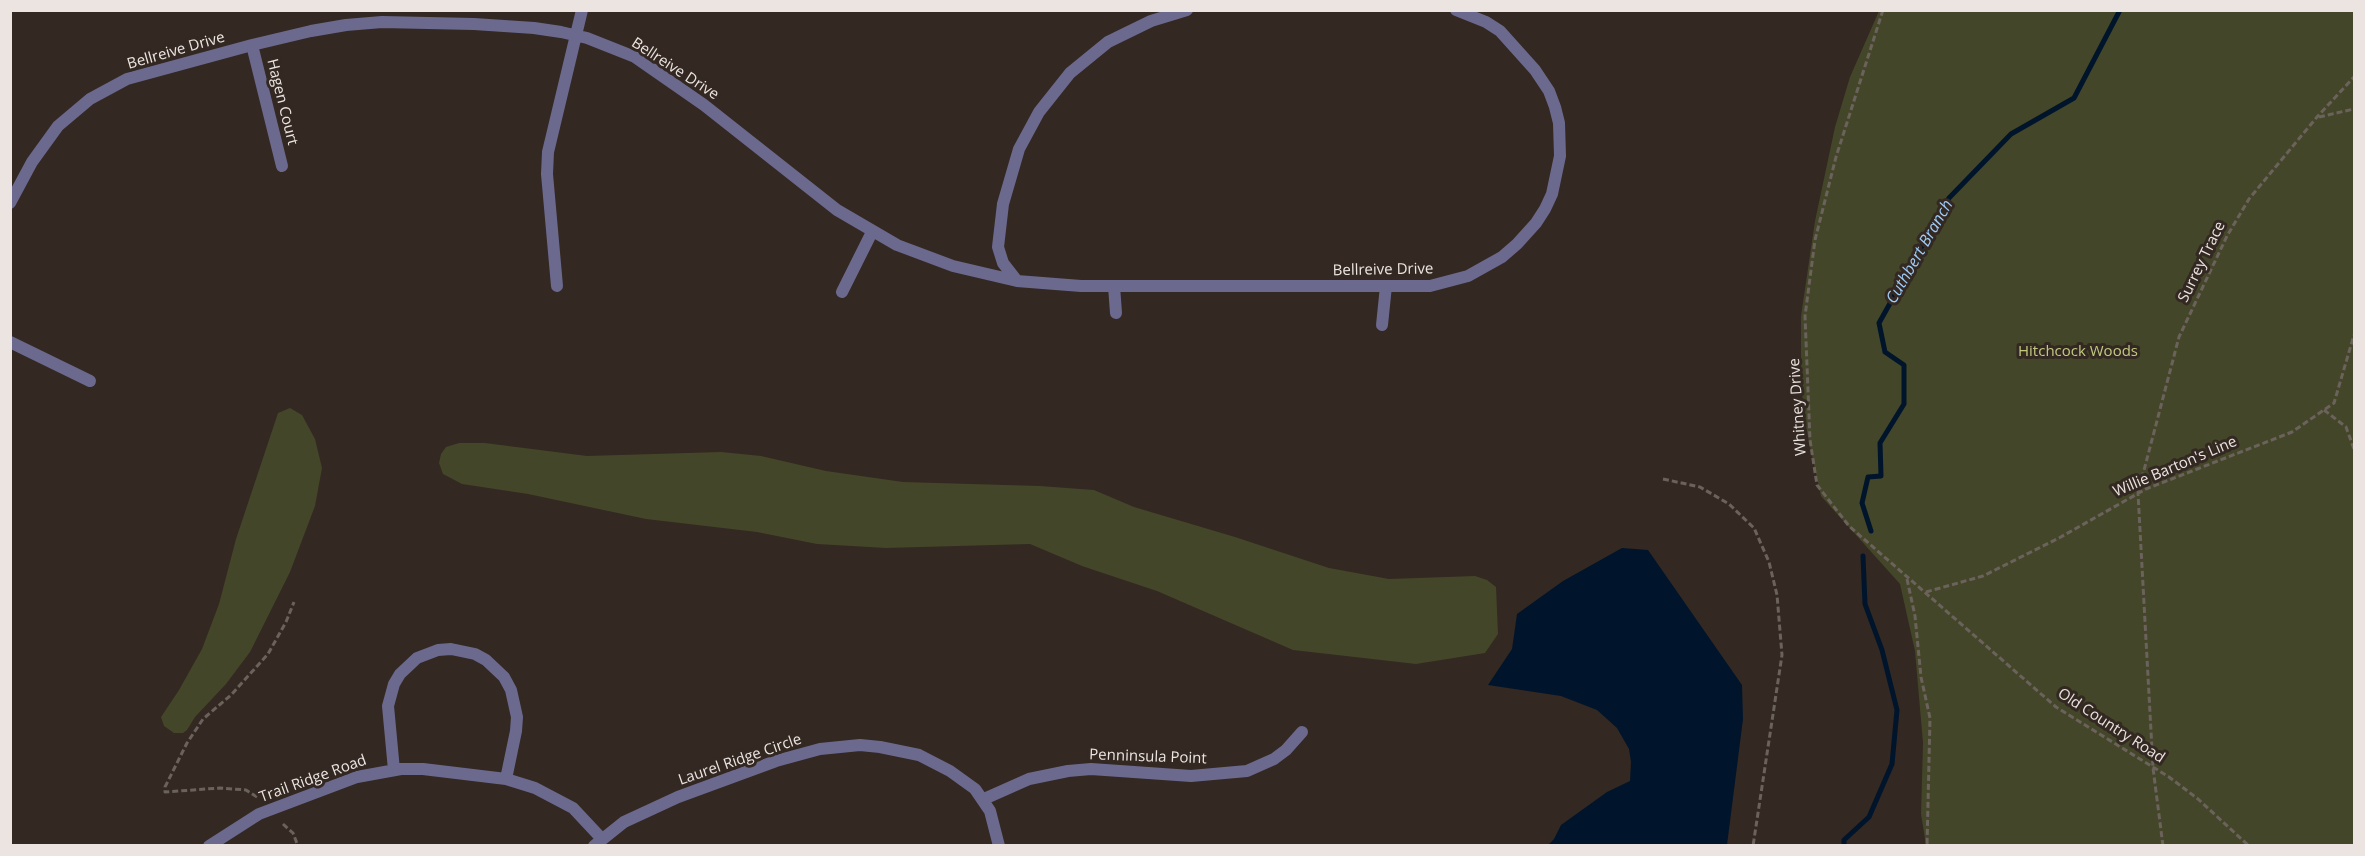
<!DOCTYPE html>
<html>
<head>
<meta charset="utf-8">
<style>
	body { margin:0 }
	#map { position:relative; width:2365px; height:856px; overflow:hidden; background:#332822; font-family:"Open Sans",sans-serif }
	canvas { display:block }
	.frame { position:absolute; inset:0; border:12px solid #ece4e0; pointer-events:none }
</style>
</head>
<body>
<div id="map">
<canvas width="2365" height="856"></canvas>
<div class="frame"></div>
</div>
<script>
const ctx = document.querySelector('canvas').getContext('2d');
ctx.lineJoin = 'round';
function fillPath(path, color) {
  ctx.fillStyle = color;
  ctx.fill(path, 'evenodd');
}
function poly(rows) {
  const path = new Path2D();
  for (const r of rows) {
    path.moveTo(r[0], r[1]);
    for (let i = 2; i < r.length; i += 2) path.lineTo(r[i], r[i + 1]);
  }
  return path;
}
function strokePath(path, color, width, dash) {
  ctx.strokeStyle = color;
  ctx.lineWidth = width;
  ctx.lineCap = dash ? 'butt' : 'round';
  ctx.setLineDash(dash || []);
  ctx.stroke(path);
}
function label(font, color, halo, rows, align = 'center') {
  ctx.font = font + ' "Open Sans",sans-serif';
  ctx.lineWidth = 6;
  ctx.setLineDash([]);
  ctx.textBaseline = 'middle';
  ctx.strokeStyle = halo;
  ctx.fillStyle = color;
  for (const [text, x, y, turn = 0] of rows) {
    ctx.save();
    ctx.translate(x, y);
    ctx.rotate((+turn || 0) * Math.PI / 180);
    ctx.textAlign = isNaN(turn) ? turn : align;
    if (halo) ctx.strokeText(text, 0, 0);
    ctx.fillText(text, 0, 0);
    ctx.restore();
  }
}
fillPath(poly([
	[1879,11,2354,11,2354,845,1926,845,1921,814,1923,743,1915,651,1900,584,1821,496,1804,419,1801,380,1801,316,1815,221,1835,127,1850,77],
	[290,408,302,415,315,439,322,468,315,506,290,572,250,652,226,684,195,717,187,730,183,733,174,733,164,726,161,717,179,690,202,649,219,604,236,539,278,413],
	[459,443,485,443,587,456,721,452,761,456,826,471,903,482,1040,486,1094,490,1134,507,1235,537,1329,568,1389,579,1475,576,1487,580,1496,587,1498,634,1485,653,1416,664,1293,650,1157,591,1082,566,1030,544,886,548,817,544,757,532,646,519,528,494,462,484,443,474,439,463,441,454,446,447]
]), '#434628');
fillPath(poly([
	[1622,548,1648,550,1742,685,1743,719,1727,845,1548,845,1554,839,1561,825,1607,792,1630,781,1631,762,1629,749,1617,728,1597,710,1561,696,1488,685,1512,649,1517,614,1563,581]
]), '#00152b');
strokePath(poly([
	[1871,531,1862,503,1868,477,1881,476,1880,443,1904,404,1904,365,1885,352,1879,323,1949,198,2011,134,2074,98,2120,10],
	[1844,846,1844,840,1869,817,1892,764,1897,710,1882,650,1865,604,1863,556]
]), '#00152b', 5);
strokePath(poly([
	[1883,10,1836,157,1815,240,1805,316,1810,440,1817,485,1849,526,2056,707,2169,777,2198,799,2249,846],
	[2319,117,2354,109],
	[2324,410,2346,427,2354,449],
	[1663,479,1700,487,1729,504,1754,528,1769,562,1777,595,1782,655,1753,846],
	[1907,579,1915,616,1921,677,1930,718,1927,846],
	[1926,592,1983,576,2059,538,2146,489,2292,432,2334,403,2354,335],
	[257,797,246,790,220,788,165,792,165,787,187,743,203,719,231,695,268,654,286,622,294,602],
	[283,824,293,833,298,846],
	[2163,846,2153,768,2138,493,2179,337,2227,236,2249,199,2317,117,2354,77]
]), '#6c625c', 3, [6, 3]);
strokePath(poly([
	[252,45,282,166],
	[10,203,32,162,58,126,90,99,127,79,252,45,311,31,346,25,382,22,474,24,534,28,561,32,587,38,635,57,704,105,837,210,897,245,953,266,1017,281,1081,286,1430,286,1468,276,1502,257,1517,244,1536,223,1545,209,1552,194,1560,156,1559,123,1555,107,1549,91,1535,70,1500,31,1486,22,1456,10],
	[1017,281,1003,263,998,247,1003,204,1019,149,1039,112,1070,73,1108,42,1151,21,1187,10],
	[557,286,547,174,548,152,582,10],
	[1114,286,1116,313],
	[842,292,872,232],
	[1382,325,1386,286],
	[10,342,90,381],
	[394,770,388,706,394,684,400,674,417,658,438,650,451,649,475,654,486,660,504,677,511,690,517,717,516,731,506,779],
	[984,799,1029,779,1068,771,1091,769,1191,776,1247,771,1274,759,1286,750,1302,732],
	[209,846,259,814,357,777,401,769,423,769,506,779,535,788,573,808,602,839],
	[594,846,624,822,678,797,776,761,820,749,860,745,880,747,919,755,950,771,975,789,990,811,999,846]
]), '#6c698e', 12);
label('15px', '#ece4e0', '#332822', [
	["Bellreive Drive",176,51,-16],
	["Bellreive Drive",675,69,33],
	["Hagen Court",282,102,76],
	["Surrey Trace",2202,262,-64],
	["Bellreive Drive",1383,270,-1],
	["Whitney Drive",1798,407,-94],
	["Willie Barton's Line",2175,467,-23],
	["Old Country Road",2111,726,33],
	["Penninsula Point",1148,757,2],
	["Laurel Ridge Circle",740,760,-19],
	["Trail Ridge Road",313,779,-20]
]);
label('15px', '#c1c97f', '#332822', [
	["Hitchcock Woods",2078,352]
]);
label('italic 16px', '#9fccf8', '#332822', [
	["Cuthbert Branch",1920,252,-60]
]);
</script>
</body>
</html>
